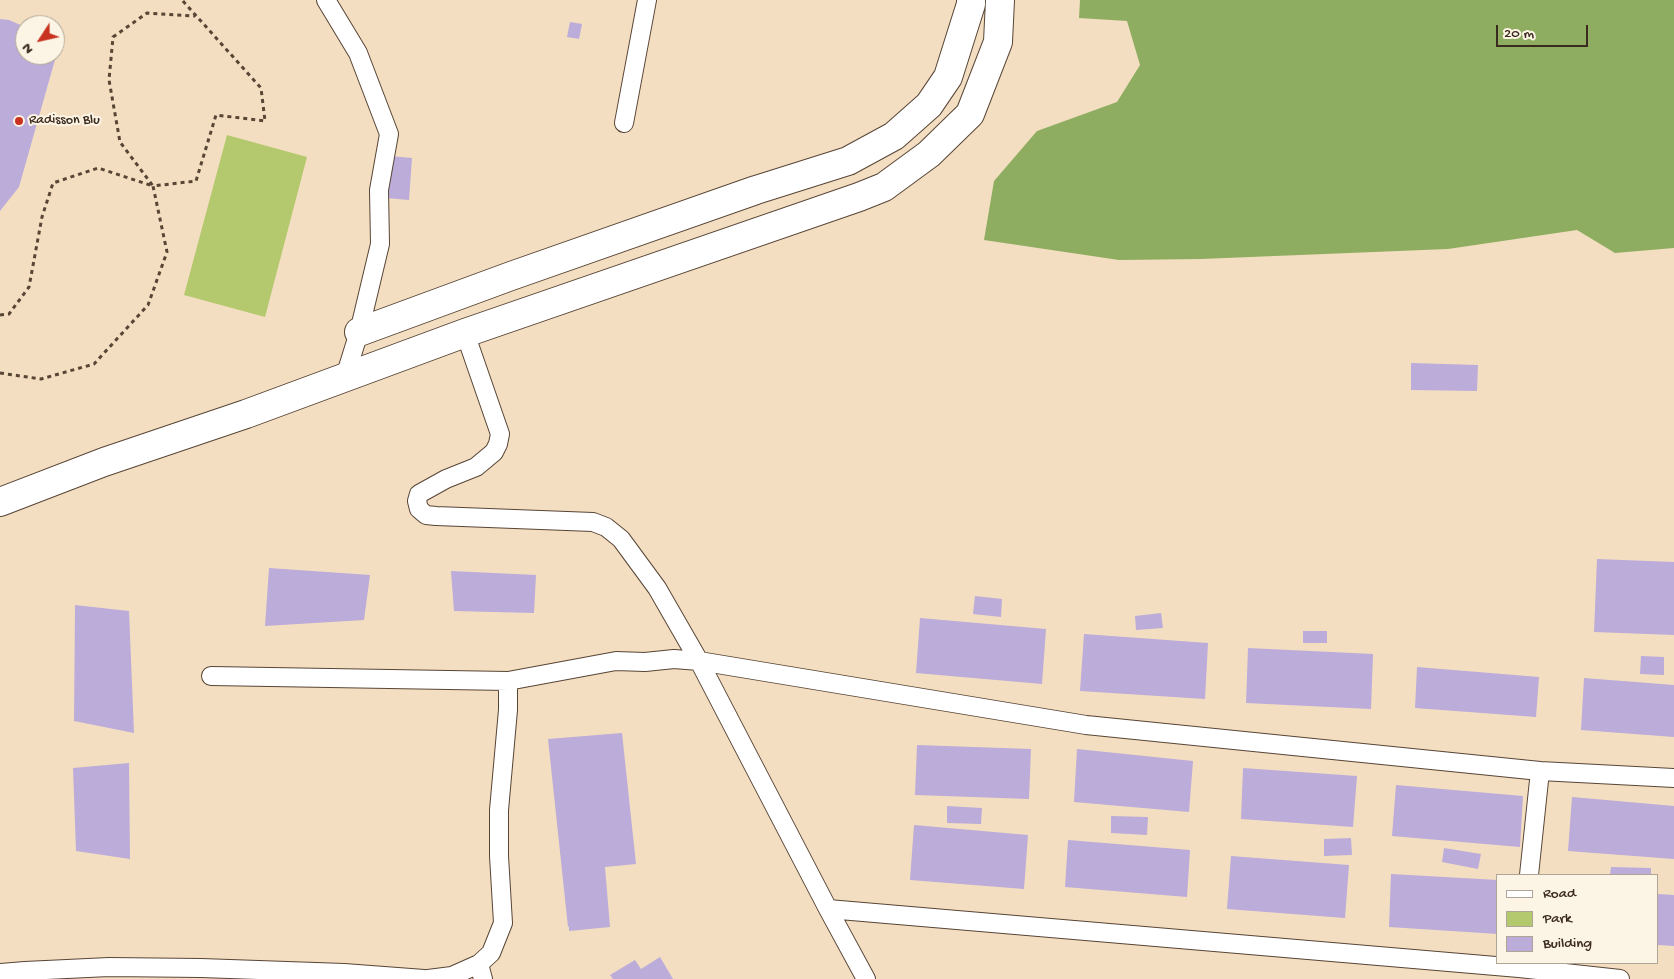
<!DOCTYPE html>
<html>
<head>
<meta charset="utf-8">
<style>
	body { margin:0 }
	#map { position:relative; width:1674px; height:979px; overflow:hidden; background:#f4dec1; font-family:"Gochi Hand",sans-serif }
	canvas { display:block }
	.legend { position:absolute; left:1496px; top:874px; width:162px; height:90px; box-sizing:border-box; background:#fcf5e5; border:1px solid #afa495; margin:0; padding:6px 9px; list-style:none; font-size:15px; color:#3b2a1e }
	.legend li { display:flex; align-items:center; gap:10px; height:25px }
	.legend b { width:25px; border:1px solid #afa495 }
	.north { position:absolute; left:15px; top:15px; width:50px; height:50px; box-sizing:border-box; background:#fcf5e5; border:1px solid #afa495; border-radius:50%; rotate:235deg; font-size:14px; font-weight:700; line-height:20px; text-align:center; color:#3b2a1e }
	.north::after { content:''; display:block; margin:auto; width:18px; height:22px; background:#c8321e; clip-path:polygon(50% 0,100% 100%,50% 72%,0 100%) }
	.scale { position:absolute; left:1496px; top:25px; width:92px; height:22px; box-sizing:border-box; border:2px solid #3b2a1e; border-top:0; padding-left:6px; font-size:15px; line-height:18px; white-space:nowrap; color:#3b2a1e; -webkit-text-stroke:4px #fcf5e5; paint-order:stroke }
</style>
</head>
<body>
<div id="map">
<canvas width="1674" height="979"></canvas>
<ul class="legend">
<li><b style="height:6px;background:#fff"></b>Road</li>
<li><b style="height:14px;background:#b4c96d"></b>Park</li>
<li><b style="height:14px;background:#bbacda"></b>Building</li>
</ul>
<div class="north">N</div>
<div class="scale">20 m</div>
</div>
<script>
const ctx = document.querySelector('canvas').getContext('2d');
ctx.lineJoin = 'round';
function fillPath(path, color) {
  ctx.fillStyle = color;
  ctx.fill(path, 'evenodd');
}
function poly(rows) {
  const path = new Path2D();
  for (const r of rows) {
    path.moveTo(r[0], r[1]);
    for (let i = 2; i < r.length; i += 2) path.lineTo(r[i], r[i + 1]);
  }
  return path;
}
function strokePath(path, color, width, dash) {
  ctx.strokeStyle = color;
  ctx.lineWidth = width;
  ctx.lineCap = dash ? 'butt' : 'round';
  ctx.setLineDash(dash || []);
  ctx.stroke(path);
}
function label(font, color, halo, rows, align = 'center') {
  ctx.font = font + ' "Gochi Hand",sans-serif';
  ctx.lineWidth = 4;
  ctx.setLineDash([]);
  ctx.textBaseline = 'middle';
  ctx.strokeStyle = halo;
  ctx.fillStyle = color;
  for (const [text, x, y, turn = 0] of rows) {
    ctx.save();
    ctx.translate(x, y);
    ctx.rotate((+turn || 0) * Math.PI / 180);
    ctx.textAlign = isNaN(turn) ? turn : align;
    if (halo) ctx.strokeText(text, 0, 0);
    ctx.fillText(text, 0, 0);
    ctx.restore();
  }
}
fillPath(poly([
	[227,135,307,157,265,317,184,295]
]), '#b4c96d');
fillPath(poly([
	[1080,0,1674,0,1674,248,1615,253,1577,230,1448,249,1201,259,1119,260,984,240,994,181,1037,131,1117,102,1140,65,1127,21,1079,18]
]), '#8fad60');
fillPath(poly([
	[0,19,9,20,25,27,25,55,55,55,55,40,60,42,19,187,0,211],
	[570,22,582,24,579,39,567,37],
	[390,156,412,158,409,200,386,198],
	[1411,363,1478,365,1477,391,1411,390],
	[1597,559,1674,562,1674,635,1594,632],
	[269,568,370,575,364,620,265,626],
	[451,571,536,575,534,613,454,611],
	[975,596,1002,599,1001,617,973,614],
	[75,605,129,611,134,733,74,721],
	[1161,613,1163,628,1136,630,1135,616],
	[920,618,1046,629,1042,684,916,673],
	[1303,631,1327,631,1327,643,1303,643],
	[1084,634,1208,643,1205,699,1080,691],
	[1248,648,1373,654,1371,709,1246,703],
	[1641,656,1664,657,1664,675,1640,674],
	[1417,667,1539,677,1536,717,1415,708],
	[1584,678,1674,685,1674,737,1581,730],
	[622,733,636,864,605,867,610,927,569,931,569,926,568,927,548,739],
	[917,745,1031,749,1029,799,915,795],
	[1077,749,1193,761,1189,812,1074,802],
	[129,763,130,859,76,851,73,768],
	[1243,768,1357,776,1353,827,1241,819],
	[1396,785,1523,796,1520,847,1392,836],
	[1572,797,1674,806,1674,859,1568,851],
	[947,806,982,808,981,824,947,823],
	[1111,816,1148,817,1147,835,1111,833],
	[914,825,1028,835,1024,889,910,880],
	[1351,838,1352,855,1324,856,1324,839],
	[1068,840,1190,850,1187,897,1065,887],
	[1444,848,1481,854,1478,869,1442,862],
	[1231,856,1349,865,1345,918,1227,909],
	[1611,867,1651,868,1651,875,1610,875],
	[1391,874,1498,880,1498,934,1389,927],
	[1658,894,1674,895,1674,946,1658,945],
	[660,957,673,979,613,979,610,975,635,960,641,969]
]), '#bbacda');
const lane = poly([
	[326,0,358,53,389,134,379,190,380,244,359,332,345,377],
	[624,123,647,0],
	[465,333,500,434,498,444,494,452,476,467,446,479,419,494,417,501,419,509,426,515,436,516,593,522,606,527,621,539,657,588,699,661,828,909,866,979],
	[211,676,508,681],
	[1529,875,1540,771],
	[828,909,1519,968,1620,979],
	[479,964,483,979],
	[0,973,25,971,109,967,201,968,344,973,424,979],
	[428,979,452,976,479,964,491,953,503,923,499,856,499,810,508,710,508,681,616,661,645,662,674,659,699,661,1086,725,1540,771,1674,778]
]);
const secondary = poly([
	[359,332,511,276,756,190,848,161,894,136,929,105,948,77,971,4,971,0],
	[0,502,104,462,246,414,465,333,859,197,884,187,929,154,970,114,998,42,1000,0]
]);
strokePath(lane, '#574536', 20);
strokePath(secondary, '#574536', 30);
strokePath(poly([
	[0,315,9,314,29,287,42,217,53,183,98,168,153,186,120,142,109,80,113,37,147,13,195,16],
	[0,373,41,379,94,364,148,305,167,252,153,186,196,181,216,115,265,121,261,88,182,0]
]), '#574536', 3, [4, 4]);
strokePath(lane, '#fff', 18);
strokePath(secondary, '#fff', 28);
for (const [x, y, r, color] of [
	[19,121,5,"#c8321e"]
]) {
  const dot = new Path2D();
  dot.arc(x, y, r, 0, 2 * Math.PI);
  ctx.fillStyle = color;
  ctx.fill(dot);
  strokePath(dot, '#fcf5e5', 2);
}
label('14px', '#3b2a1e', '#fcf5e5', [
	["Radisson Blu",29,121]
], 'left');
</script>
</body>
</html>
